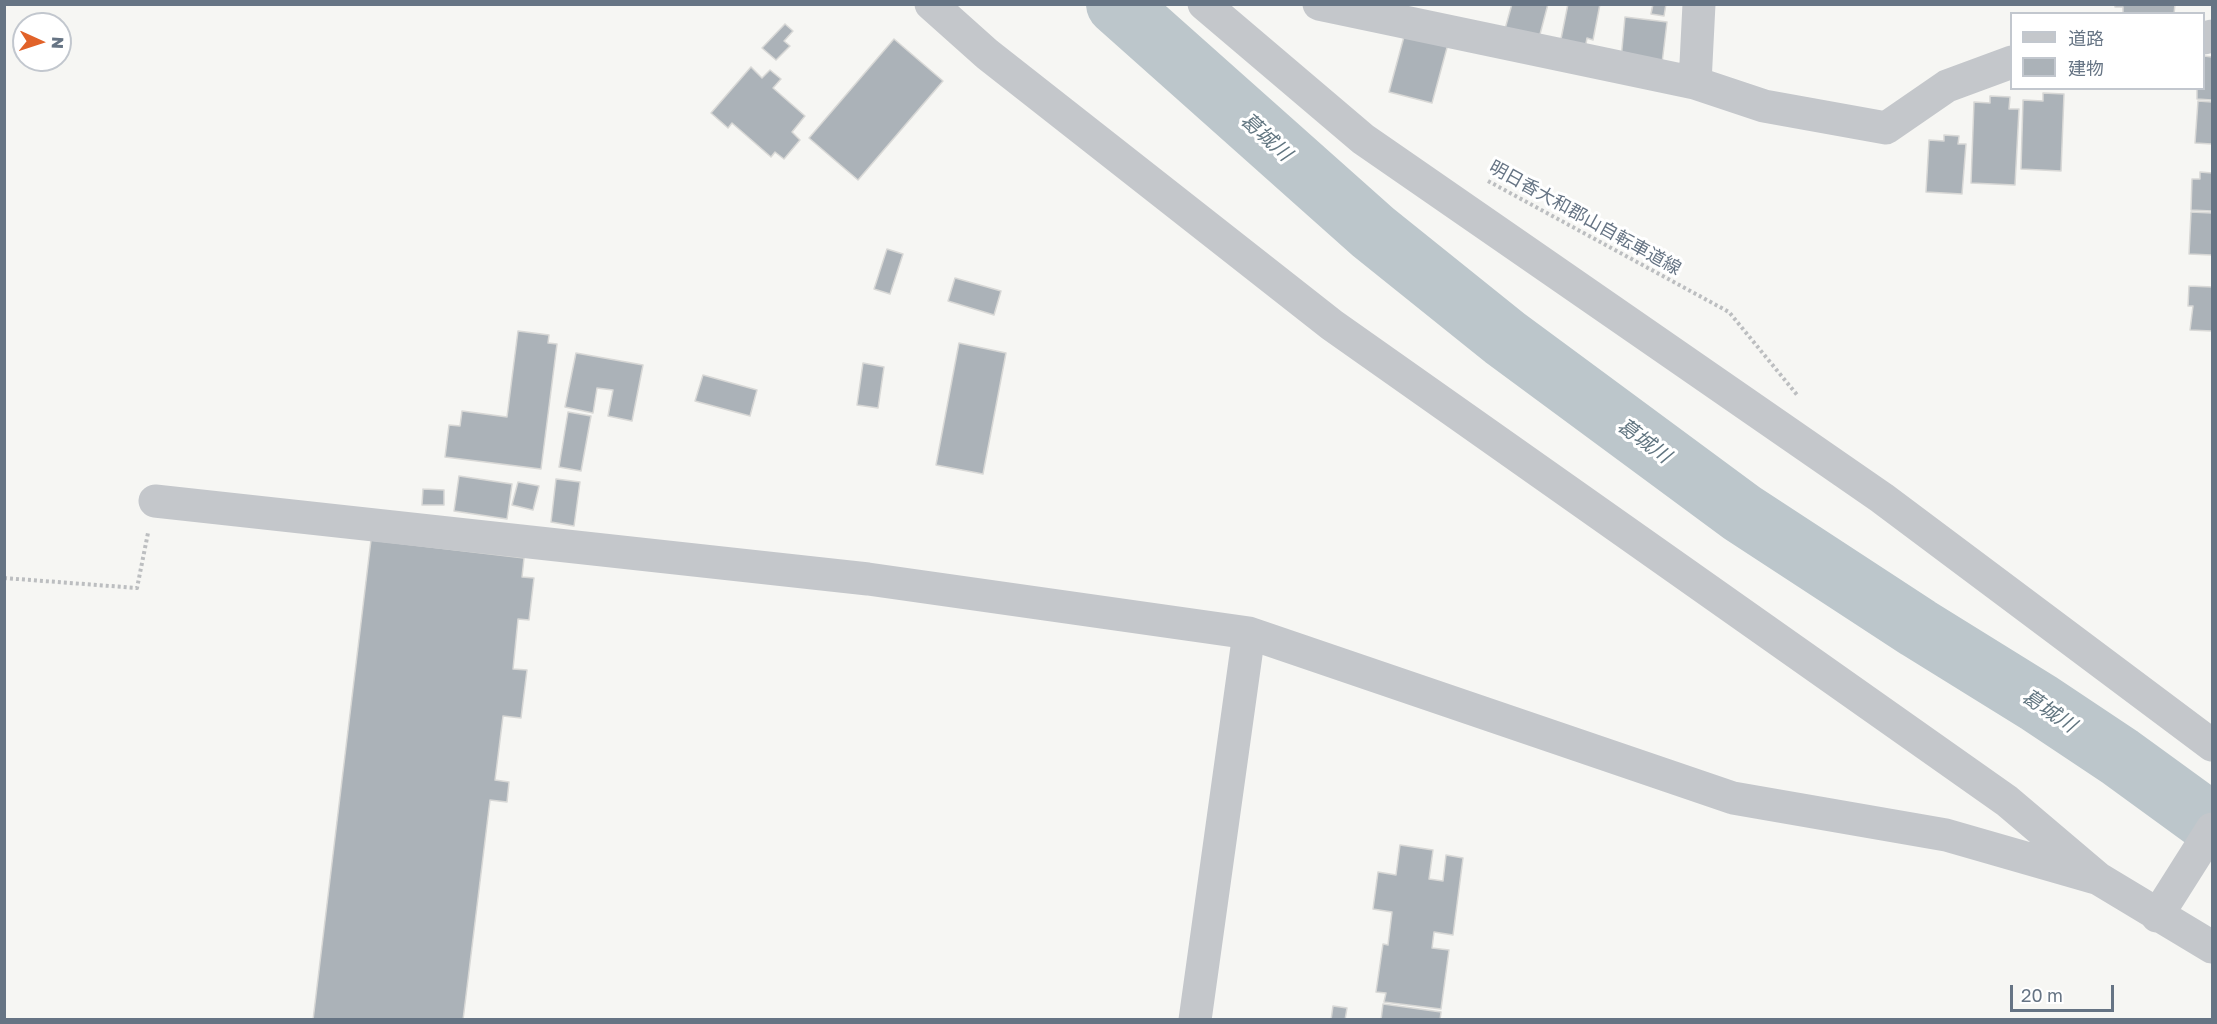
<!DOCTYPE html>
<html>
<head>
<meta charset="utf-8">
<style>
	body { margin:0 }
	#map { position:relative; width:2217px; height:1024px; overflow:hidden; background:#f6f6f3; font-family:"Golos Text","Noto Sans JP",sans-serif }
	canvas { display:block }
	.frame { position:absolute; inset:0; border:6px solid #667484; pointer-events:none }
	.legend { position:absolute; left:2010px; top:12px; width:195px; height:78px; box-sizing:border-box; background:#fff; border:2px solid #c2c7ce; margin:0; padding:8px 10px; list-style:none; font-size:18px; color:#667484 }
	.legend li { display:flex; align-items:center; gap:12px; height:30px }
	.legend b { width:30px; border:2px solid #c2c7ce }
	.north { position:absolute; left:12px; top:12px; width:60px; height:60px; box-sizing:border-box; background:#fff; border:2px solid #c2c7ce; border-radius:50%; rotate:93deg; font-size:16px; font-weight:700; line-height:24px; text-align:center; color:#667484 }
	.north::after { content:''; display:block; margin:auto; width:21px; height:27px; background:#e16229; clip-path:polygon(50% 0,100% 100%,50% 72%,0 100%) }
	.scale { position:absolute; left:2010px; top:985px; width:104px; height:27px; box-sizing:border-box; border:3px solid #667484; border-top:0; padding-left:8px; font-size:18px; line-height:21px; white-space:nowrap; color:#667484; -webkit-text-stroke:4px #fff; paint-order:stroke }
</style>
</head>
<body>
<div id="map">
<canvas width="2217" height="1024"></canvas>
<div class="frame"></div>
<ul class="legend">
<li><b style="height:8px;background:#c4c7cb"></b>道路</li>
<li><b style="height:16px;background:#abb2b8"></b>建物</li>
</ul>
<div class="north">N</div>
<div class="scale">20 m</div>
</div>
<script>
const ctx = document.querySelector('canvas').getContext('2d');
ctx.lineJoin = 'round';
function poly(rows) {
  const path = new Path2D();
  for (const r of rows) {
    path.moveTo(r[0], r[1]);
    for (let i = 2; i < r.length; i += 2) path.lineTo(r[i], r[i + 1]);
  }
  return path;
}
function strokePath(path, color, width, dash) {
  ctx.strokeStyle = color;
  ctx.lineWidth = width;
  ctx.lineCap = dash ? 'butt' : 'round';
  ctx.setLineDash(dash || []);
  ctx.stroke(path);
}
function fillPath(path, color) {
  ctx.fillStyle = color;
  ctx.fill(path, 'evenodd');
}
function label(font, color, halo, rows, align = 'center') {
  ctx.font = font + ' "Golos Text","Noto Sans JP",sans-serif';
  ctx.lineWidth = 6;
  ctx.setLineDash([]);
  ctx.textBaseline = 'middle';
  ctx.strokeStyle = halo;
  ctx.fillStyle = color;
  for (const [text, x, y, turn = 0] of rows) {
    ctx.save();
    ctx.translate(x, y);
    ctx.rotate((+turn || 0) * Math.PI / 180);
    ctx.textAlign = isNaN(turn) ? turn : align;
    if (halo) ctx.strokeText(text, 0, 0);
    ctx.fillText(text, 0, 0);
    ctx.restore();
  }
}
strokePath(poly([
	[1117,4,1373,232,1505,338,1742,513,1918,628,2039,703,2120,757,2212,824]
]), '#bcc6cb', 62);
const building = poly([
	[1512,4,1548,4,1539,38,1505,29,1512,4],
	[1568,4,1600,4,1593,40,1587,38,1585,49,1560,44,1568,4],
	[1653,4,1666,4,1664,16,1651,14,1653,4],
	[2115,4,2175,4,2174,14,2123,14,2123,7,2115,7,2115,4],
	[1625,17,1667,22,1662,63,1621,59,1625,17],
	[785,24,793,31,784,41,790,46,776,60,762,48,785,24],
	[1405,33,1448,44,1432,103,1389,92,1405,33],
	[894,39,943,81,858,180,809,138,894,39],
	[2204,56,2212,57,2212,100,2197,99,2197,88,2204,88,2204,56],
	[751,67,762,78,770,70,781,79,773,88,805,116,792,132,800,140,784,159,775,152,771,157,732,123,728,128,711,113,751,67],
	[2043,93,2064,94,2061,171,2021,169,2023,100,2043,101,2043,93],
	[1990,96,2010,97,2009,109,2019,109,2015,185,1971,183,1974,102,1990,103,1990,96],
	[2198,101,2212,102,2212,144,2195,143,2198,101],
	[1944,135,1959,136,1958,144,1966,144,1962,194,1926,192,1929,140,1944,141,1944,135],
	[2200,172,2212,173,2212,211,2191,210,2192,179,2200,179,2200,172],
	[2191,212,2212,213,2212,255,2189,254,2191,212],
	[887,249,903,254,890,294,874,289,887,249],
	[955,278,1001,291,994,315,948,301,955,278],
	[2189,286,2212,287,2212,331,2190,330,2193,306,2188,306,2189,286],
	[518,331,549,335,548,343,557,344,541,469,445,457,449,425,460,426,462,411,507,417,518,331],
	[959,343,1006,353,983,474,936,465,959,343],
	[576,353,643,365,632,421,608,416,613,390,597,388,593,413,565,407,576,353],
	[863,363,884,367,878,408,857,405,863,363],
	[703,375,757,390,750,416,695,401,703,375],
	[568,412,591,416,581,471,559,467,568,412],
	[459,476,512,484,507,519,454,511,459,476],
	[556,479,580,482,574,526,551,522,556,479],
	[518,482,539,486,533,510,512,505,518,482],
	[423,489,444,490,444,505,422,505,423,489],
	[371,540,524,558,522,577,534,578,529,620,518,619,513,669,527,670,521,718,503,716,495,780,509,782,507,802,490,800,463,1020,313,1020,371,540],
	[1400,845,1433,850,1429,879,1443,881,1446,855,1463,858,1453,935,1434,932,1432,948,1449,950,1441,1009,1384,1002,1386,993,1376,992,1383,944,1388,945,1392,912,1373,909,1378,872,1396,875,1400,845],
	[1383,1004,1441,1012,1440,1020,1381,1020,1383,1004],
	[1333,1006,1347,1008,1345,1020,1331,1020,1333,1006]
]);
fillPath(building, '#abb2b8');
strokePath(building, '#d8d8d6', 1.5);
strokePath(poly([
	[1488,181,1729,312,1798,396],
	[4,578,137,588,148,533]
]), '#bcbec0', 4, [3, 3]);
strokePath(poly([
	[931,4,987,54,1332,325,2007,801,2099,879,2212,947],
	[1204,4,1363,139,1882,498,2212,745],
	[1319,4,1695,83,1764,106,1886,128,1947,86,2012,62],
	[2204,38,2212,36],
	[1695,83,1699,4],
	[155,501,868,579,1249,633,1733,798,1946,835,2099,879],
	[2157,916,2212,829],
	[1195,1020,1249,633]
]), '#c4c7cb', 33);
label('18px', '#667484', '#fff', [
	["明日香大和郡山自転車道線",1585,218,29]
]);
label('italic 20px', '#617580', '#fff', [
	["葛城川",1266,137,42],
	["葛城川",1644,441,36],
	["葛城川",2049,711,34]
]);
</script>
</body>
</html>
